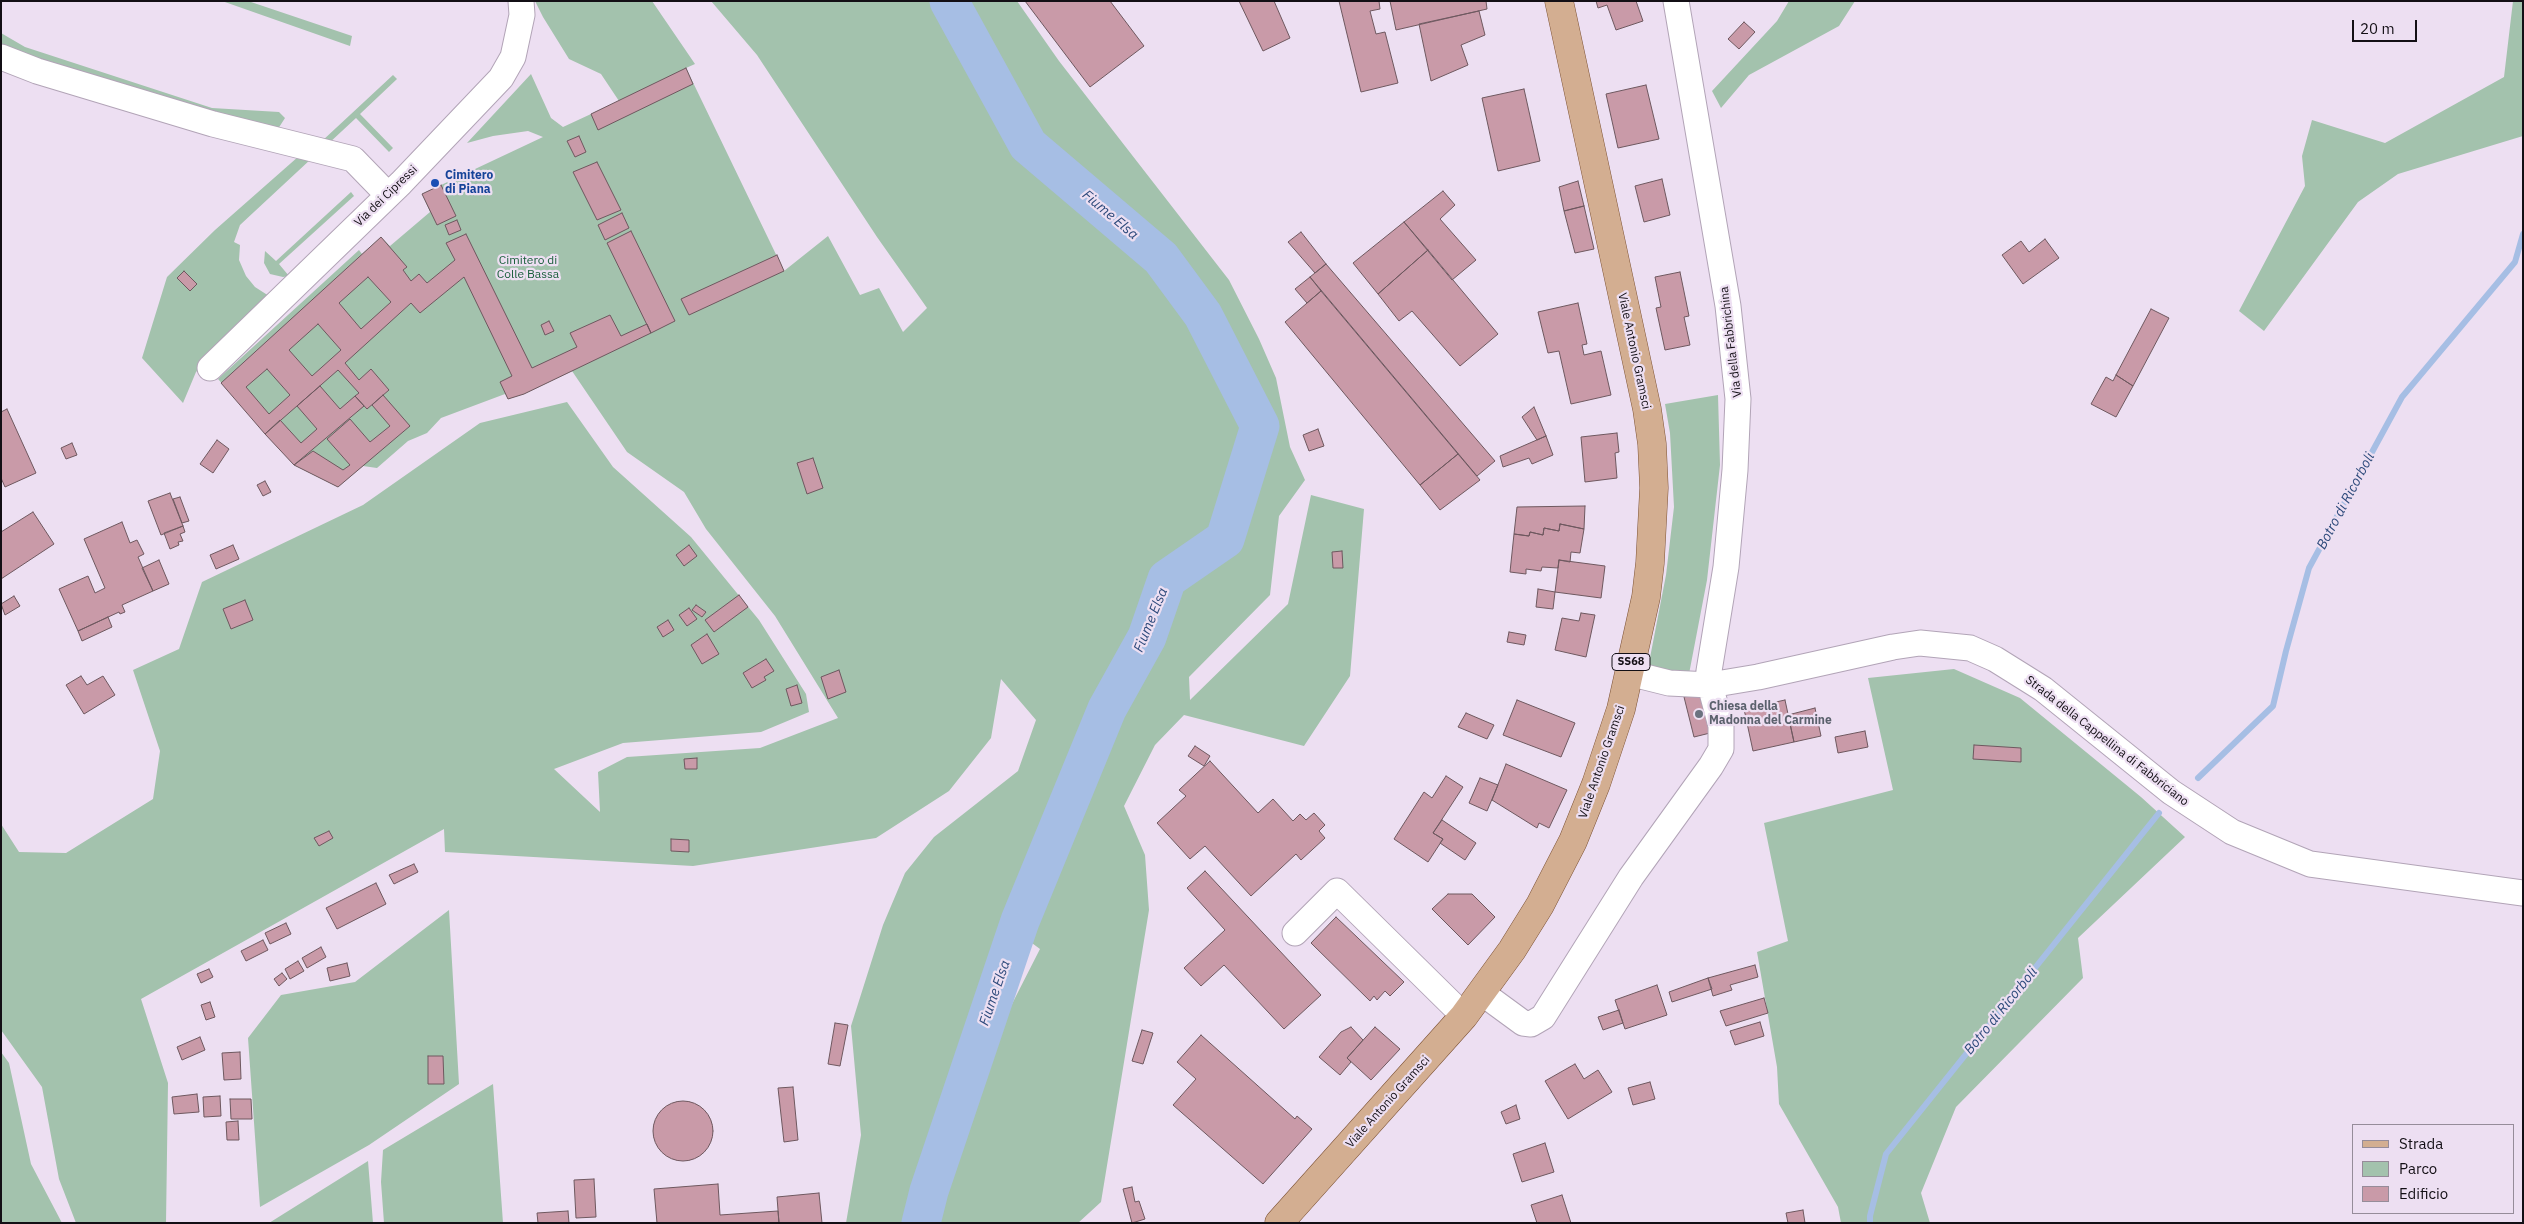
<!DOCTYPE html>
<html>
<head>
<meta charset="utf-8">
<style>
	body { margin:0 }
	#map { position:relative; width:2524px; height:1224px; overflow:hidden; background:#eddff2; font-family:"IBM Plex Sans",sans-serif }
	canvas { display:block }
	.frame { position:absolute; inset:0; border:2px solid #130f15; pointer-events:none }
	.legend { position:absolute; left:2352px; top:1124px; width:162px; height:90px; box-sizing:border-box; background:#eddff2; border:1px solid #968c9a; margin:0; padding:6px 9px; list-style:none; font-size:15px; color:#130f15 }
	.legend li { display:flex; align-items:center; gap:10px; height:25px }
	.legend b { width:25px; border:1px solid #968c9a }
	.scale { position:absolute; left:2352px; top:20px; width:65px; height:22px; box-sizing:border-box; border:2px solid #130f15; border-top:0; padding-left:6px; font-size:15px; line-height:18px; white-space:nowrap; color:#130f15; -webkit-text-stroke:4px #eddff2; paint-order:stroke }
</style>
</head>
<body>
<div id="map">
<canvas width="2524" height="1224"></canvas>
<div class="frame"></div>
<ul class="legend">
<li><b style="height:6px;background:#d3ae91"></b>Strada</li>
<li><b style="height:14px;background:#a3c2ad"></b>Parco</li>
<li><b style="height:14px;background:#c99aa8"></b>Edificio</li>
</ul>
<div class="scale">20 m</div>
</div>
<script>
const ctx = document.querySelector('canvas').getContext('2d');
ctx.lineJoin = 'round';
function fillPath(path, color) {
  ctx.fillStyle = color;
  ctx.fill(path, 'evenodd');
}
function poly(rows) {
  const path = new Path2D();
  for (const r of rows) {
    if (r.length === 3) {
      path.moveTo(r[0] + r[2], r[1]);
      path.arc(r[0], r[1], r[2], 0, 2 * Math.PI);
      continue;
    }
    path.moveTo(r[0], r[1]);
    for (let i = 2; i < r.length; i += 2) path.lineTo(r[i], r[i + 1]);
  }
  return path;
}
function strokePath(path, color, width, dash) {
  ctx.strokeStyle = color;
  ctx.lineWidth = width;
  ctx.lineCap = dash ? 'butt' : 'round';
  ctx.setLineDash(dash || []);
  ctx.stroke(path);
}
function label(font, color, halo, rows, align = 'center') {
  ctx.font = font + ' "IBM Plex Sans",sans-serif';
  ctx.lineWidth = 4.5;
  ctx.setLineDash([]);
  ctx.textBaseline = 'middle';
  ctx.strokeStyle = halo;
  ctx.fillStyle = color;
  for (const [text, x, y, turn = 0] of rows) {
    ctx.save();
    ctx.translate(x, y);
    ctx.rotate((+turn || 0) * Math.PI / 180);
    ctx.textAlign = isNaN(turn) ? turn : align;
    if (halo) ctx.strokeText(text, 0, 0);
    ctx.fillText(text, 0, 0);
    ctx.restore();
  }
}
fillPath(poly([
	[222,1,248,1,352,36,350,46],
	[535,1,652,1,695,64,686,68,784,271,828,236,860,295,879,288,903,332,927,308,877,237,757,55,711,1,1017,1,1059,61,1229,280,1259,339,1276,378,1290,447,1305,480,1279,516,1270,595,1189,677,1190,700,1288,604,1311,495,1364,509,1350,676,1304,746,1184,715,1155,745,1124,806,1145,855,1149,910,1101,1202,1078,1223,846,1223,861,1135,851,1026,883,925,905,873,934,837,1018,771,1036,720,1001,679,991,738,949,791,876,838,693,866,445,852,444,829,141,999,168,1083,166,1223,76,1223,59,1179,42,1087,1,1030,1,824,19,852,66,853,153,799,160,751,133,670,179,649,202,582,363,505,480,423,567,402,613,467,691,537,759,620,806,694,809,712,761,732,623,743,554,769,600,812,598,772,627,757,760,748,838,718,775,616,706,529,684,492,627,452,572,371,524,394,508,399,505,394,441,418,427,433,408,441,377,468,363,466,338,487,294,465,218,379,359,250,362,254,381,237,390,246,430,212,422,194,543,137,528,131,493,136,467,143,531,74,551,118,563,127,619,101,601,74,569,59,543,17],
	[1013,929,1040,949,962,1102,950,1096],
	[1789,1,1855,1,1839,26,1749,75,1721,108,1712,91,1777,21],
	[2513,1,2523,1,2523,136,2398,174,2358,202,2264,331,2239,311,2305,186,2302,156,2312,120,2385,143,2504,77],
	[1,33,25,47,212,108,279,112,285,118,276,132,1,52],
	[393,75,397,79,360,114,393,148,389,152,356,118,328,144,322,141],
	[299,156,311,159,240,225,234,242,240,245,239,260,246,276,255,287,269,296,196,372,183,403,142,358,167,277,215,230],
	[351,192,354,196,279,264,289,276,283,277,270,274,264,263,265,251,276,261],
	[1718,395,1720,465,1707,580,1689,674,1648,668,1666,575,1674,507,1670,433,1665,404],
	[1954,669,2020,698,2141,797,2185,837,2078,938,2083,978,1956,1107,1921,1193,1930,1223,1841,1223,1838,1207,1779,1104,1777,1067,1757,952,1788,941,1764,823,1893,790,1868,678],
	[449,910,459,1084,369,1145,260,1207,248,1038,281,995,355,982],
	[1,1052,9,1063,31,1164,62,1223,1,1223],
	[493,1084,503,1223,384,1223,381,1182,383,1150],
	[368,1161,373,1223,269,1223]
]), '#a3c2ad');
strokePath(poly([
	[2198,778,2273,706,2286,651,2309,568,2402,397,2515,262,2523,234],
	[1870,1223,1870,1216,1886,1154,2159,813]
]), '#a6bee4', 6);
strokePath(poly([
	[921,1223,929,1191,1020,921,1107,709,1147,637,1167,579,1225,539,1260,426,1203,315,1161,258,1028,145,949,1]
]), '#a6bee4', 39);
const building = poly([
	[1025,1,1110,1,1144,46,1090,87,1025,1],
	[1239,1,1274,1,1290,38,1263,51,1239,1],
	[1339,1,1379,1,1380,9,1370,11,1376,34,1385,32,1398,83,1361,92,1339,1],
	[1390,1,1486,1,1487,9,1396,30,1390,1],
	[1596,1,1636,1,1643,21,1616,30,1607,5,1598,8,1596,1],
	[1479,11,1485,35,1461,45,1468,65,1431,81,1419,24,1479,11],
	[1744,22,1755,32,1739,49,1728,39,1744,22],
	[686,68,693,84,598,130,591,114,686,68],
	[1646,85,1659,139,1618,148,1606,94,1646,85],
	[1524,89,1540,161,1498,171,1482,98,1524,89],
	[579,136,586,152,575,157,567,141,579,136],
	[597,162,621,210,597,220,573,172,597,162],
	[1662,179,1670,215,1644,222,1635,186,1662,179],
	[1578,181,1584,206,1564,211,1559,187,1578,181],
	[441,185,456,216,437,225,422,194,441,185],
	[1443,191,1455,205,1440,219,1476,260,1452,280,1404,222,1443,191],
	[1584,206,1594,249,1575,253,1564,211,1584,206],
	[622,213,629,228,605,240,598,225,622,213],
	[457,220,461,230,449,235,445,225,457,220],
	[1404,222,1428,250,1378,294,1353,263,1404,222],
	[631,231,675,321,651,333,607,243,631,231],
	[1301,232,1326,264,1315,273,1288,242,1301,232],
	[466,234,532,368,577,347,570,333,610,315,621,336,647,324,651,333,524,394,508,399,500,382,512,376,464,277,420,313,411,303,345,363,359,380,371,369,389,390,367,409,355,396,359,393,338,370,265,434,221,383,381,237,407,267,403,270,411,281,419,274,427,283,455,260,446,243,466,234],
	[368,277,391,302,361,329,339,303,368,277],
	[318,324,341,350,312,376,289,350,318,324],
	[267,369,290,395,269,414,246,387,267,369],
	[2045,239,2059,258,2023,284,2002,255,2021,241,2029,252,2045,239],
	[1428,250,1498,334,1460,366,1412,311,1399,321,1378,294,1428,250],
	[777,255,784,271,689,315,681,299,777,255],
	[1326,264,1495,461,1477,476,1310,277,1326,264],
	[184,271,197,284,190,291,177,278,184,271],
	[1680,272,1689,316,1684,317,1690,345,1665,350,1656,308,1661,307,1655,277,1680,272],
	[1310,277,1321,291,1307,303,1295,289,1310,277],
	[1321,291,1458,454,1420,485,1285,322,1321,291],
	[1578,303,1587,344,1582,345,1584,355,1601,351,1611,395,1571,404,1559,351,1548,353,1538,312,1578,303],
	[2151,309,2169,318,2133,386,2116,375,2151,309],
	[549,321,554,331,545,335,541,325,549,321],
	[2116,375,2133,386,2116,417,2091,404,2106,377,2113,381,2116,375],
	[320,386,340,409,355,396,364,406,294,465,265,434,280,420,301,443,317,429,297,406,320,386],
	[383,395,410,426,338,487,294,465,313,451,343,470,350,465,327,439,350,419,370,442,390,426,372,405,383,395],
	[1534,407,1546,436,1537,440,1522,417,1534,407],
	[7,409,36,473,5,487,1,478,1,412,7,409],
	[1318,429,1324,446,1309,451,1303,435,1318,429],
	[1617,433,1619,452,1615,453,1617,478,1585,482,1581,437,1617,433],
	[1546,436,1553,455,1532,464,1529,458,1503,467,1500,456,1546,436],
	[217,440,229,449,213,473,200,464,217,440],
	[72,443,77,455,66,459,61,448,72,443],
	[1458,454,1480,480,1440,510,1420,485,1458,454],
	[813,458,823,488,807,494,797,463,813,458],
	[265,481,271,492,263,496,257,485,265,481],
	[170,493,183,526,161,535,148,501,170,493],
	[180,497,189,521,182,523,173,499,180,497],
	[1585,506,1584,529,1560,524,1559,531,1544,528,1543,535,1530,532,1529,536,1514,534,1517,507,1585,506],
	[33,512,54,544,1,579,1,532,33,512],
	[122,522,130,543,137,540,144,554,138,557,153,591,122,605,125,612,120,614,119,612,78,631,59,589,88,576,95,593,105,588,84,539,122,522],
	[1560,524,1584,529,1580,553,1571,552,1570,562,1559,560,1558,568,1542,567,1541,571,1526,569,1526,574,1510,572,1514,534,1529,536,1530,532,1543,535,1544,528,1559,531,1560,524],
	[183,526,185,532,180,534,183,541,178,542,179,545,170,549,164,533,183,526],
	[233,545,239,559,216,569,210,555,233,545],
	[689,545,697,556,684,566,676,555,689,545],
	[1342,551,1343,568,1333,568,1332,552,1342,551],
	[159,560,169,584,153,591,142,568,159,560],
	[1559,560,1605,566,1601,598,1555,592,1559,560],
	[1538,589,1555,592,1553,609,1536,607,1538,589],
	[739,595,748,607,714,632,705,620,739,595],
	[14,596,20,606,5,615,1,604,14,596],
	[245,600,253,620,231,629,223,609,245,600],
	[696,605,706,612,702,617,692,610,696,605],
	[689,608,697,619,687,626,679,615,689,608],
	[1581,613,1595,615,1586,657,1555,650,1562,618,1579,621,1581,613],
	[108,617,112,627,82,641,78,631,108,617],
	[668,620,674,630,663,637,657,627,668,620],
	[1509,632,1526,635,1524,645,1507,642,1509,632],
	[707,634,719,654,702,664,691,645,707,634],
	[766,659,774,671,764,677,766,680,752,688,743,673,766,659],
	[839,670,846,692,828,699,821,677,839,670],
	[81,676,87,685,103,676,115,695,84,714,66,685,81,676],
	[797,685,802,703,791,706,786,689,797,685],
	[1704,692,1714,732,1694,737,1684,697,1704,692],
	[1517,700,1575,723,1561,757,1503,735,1517,700],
	[1785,700,1794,742,1753,751,1744,709,1785,700],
	[1815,708,1821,736,1794,742,1788,715,1815,708],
	[1466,713,1494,725,1487,739,1458,727,1466,713],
	[1865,731,1868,747,1838,753,1835,737,1865,731],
	[1974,745,2021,748,2021,762,1973,759,1974,745],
	[1195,746,1210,756,1204,766,1188,756,1195,746],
	[697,758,697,769,685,769,684,759,697,758],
	[1210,761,1258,813,1273,799,1293,821,1300,814,1306,820,1314,813,1325,825,1319,831,1325,838,1301,860,1296,854,1251,896,1205,846,1190,859,1157,823,1186,796,1179,790,1210,761],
	[1506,764,1567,790,1549,828,1539,823,1537,828,1492,800,1506,764],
	[1446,776,1463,787,1433,833,1443,839,1428,862,1394,839,1424,792,1432,798,1446,776],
	[1480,778,1498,785,1487,811,1469,803,1480,778],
	[1442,820,1476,843,1465,860,1440,843,1443,839,1433,833,1442,820],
	[329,831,333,838,319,846,314,838,329,831],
	[671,839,689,840,689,852,671,851,671,839],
	[414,864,418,872,394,884,389,875,414,864],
	[1205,871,1321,995,1284,1029,1224,965,1201,986,1184,968,1225,930,1187,888,1205,871],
	[376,883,386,904,337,929,326,908,376,883],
	[1448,894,1472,894,1495,917,1468,945,1432,909,1448,894],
	[1336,917,1404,982,1390,996,1385,991,1377,1000,1374,996,1370,1001,1311,943,1336,917],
	[286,923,291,934,270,944,265,933,286,923],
	[263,940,268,950,246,961,241,951,263,940],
	[321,947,326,957,307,968,302,958,321,947],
	[298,961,304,971,290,979,285,969,298,961],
	[347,963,350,976,330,981,327,968,347,963],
	[1755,965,1758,977,1730,985,1732,990,1713,996,1708,978,1755,965],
	[209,969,213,977,201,983,197,974,209,969],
	[282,973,287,979,279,986,274,979,282,973],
	[1708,978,1712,989,1672,1002,1669,992,1708,978],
	[1657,985,1667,1015,1625,1029,1615,1000,1657,985],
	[1764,998,1768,1013,1726,1026,1720,1011,1764,998],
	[210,1002,215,1017,206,1020,201,1005,210,1002],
	[1619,1010,1623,1023,1603,1030,1598,1017,1619,1010],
	[1760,1022,1764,1036,1735,1045,1730,1031,1760,1022],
	[835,1023,848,1025,840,1066,828,1064,835,1023],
	[1351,1027,1363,1040,1347,1058,1351,1062,1340,1075,1319,1057,1341,1032,1351,1027],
	[1375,1027,1400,1049,1371,1080,1347,1058,1375,1027],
	[1142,1030,1153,1033,1143,1064,1132,1061,1142,1030],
	[1201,1035,1295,1119,1297,1116,1312,1129,1263,1184,1173,1105,1196,1079,1177,1062,1201,1035],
	[200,1037,205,1050,182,1060,177,1047,200,1037],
	[240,1052,241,1079,224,1080,222,1053,240,1052],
	[428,1056,443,1056,444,1084,428,1084,428,1056],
	[1575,1064,1584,1079,1598,1070,1612,1092,1568,1119,1545,1081,1575,1064],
	[1650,1082,1655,1099,1633,1105,1628,1088,1650,1082],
	[793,1087,798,1140,784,1142,778,1088,793,1087],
	[197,1094,199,1112,174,1114,172,1097,197,1094],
	[220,1096,221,1116,204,1117,203,1097,220,1096],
	[230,1099,251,1099,252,1119,231,1119,230,1099],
	[683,1131,30],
	[1516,1105,1520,1119,1506,1124,1501,1112,1516,1105],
	[238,1121,239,1140,227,1140,226,1122,238,1121],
	[1545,1143,1554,1172,1522,1182,1513,1154,1545,1143],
	[594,1179,596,1217,576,1218,574,1180,594,1179],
	[718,1184,720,1215,778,1211,779,1223,657,1223,654,1189,718,1184],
	[1132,1187,1135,1202,1139,1201,1145,1219,1132,1223,1123,1189,1132,1187],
	[819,1193,822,1223,779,1223,777,1197,819,1193],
	[1562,1195,1571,1223,1537,1223,1531,1205,1562,1195],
	[1803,1210,1805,1223,1788,1223,1786,1213,1803,1210],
	[568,1211,569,1223,538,1223,537,1213,568,1211]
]);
fillPath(building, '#c99aa8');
strokePath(building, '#6e585f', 1);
const minor = poly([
	[1,57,37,71,213,124,353,159,388,195],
	[210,368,401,183,501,78,513,57,522,15,521,1],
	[1629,673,1669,683,1710,685,1758,677,1893,647,1920,643,1970,648,1995,659,2043,689,2171,792,2232,832,2310,864,2523,893],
	[1295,933,1337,891,1464,1016],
	[1482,993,1523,1023,1531,1024,1543,1017,1631,877,1711,766,1721,749,1721,726,1710,685,1709,671,1726,567,1735,470,1738,399,1728,306,1676,1]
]);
const primary = poly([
	[1279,1223,1464,1016,1512,950,1540,905,1573,841,1596,784,1621,709,1646,597,1650,563,1654,488,1652,444,1647,409,1559,1]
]);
strokePath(minor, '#b2a4b7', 27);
strokePath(primary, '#7d5336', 29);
strokePath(minor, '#fff', 25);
strokePath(primary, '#d3ae91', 28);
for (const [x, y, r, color] of [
	[435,183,5,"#1a4fb4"],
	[1699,714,5,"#6b7280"]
]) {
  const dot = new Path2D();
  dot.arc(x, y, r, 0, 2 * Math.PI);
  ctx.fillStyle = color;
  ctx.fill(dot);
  strokePath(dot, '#eddff2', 2);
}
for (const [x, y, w] of [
	[1631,662,38]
]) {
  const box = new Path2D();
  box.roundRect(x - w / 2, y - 8.5, w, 17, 4);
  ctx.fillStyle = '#eddff2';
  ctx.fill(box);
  strokePath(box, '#130f15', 1);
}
label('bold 11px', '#130f15', null, [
	["SS68",1631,662]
]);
label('bold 12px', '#164399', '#eddff2', [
	["Cimitero",445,176],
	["di Piana",445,190]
], 'left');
label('12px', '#130f15', '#eddff2', [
	["Via dei Cipressi",386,196,-44],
	["Via della Fabbrichina",1731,342,-97],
	["Viale Antonio Gramsci",1634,351,78],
	["Strada della Cappellina di Fabbriciano",2107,741,38],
	["Viale Antonio Gramsci",1602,762,-71],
	["Viale Antonio Gramsci",1388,1102,-48]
]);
label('12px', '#185e3a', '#eddff2', [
	["Cimitero di",528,261],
	["Colle Bassa",528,275]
]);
label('bold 12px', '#5b616d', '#eddff2', [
	["Chiesa della",1709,707],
	["Madonna del Carmine",1709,721]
], 'left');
label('italic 14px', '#2d4a7b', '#eddff2', [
	["Fiume Elsa",1110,215,40],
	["Botro di Ricorboli",2346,501,-62],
	["Fiume Elsa",1151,620,-68],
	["Fiume Elsa",995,993,-71],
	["Botro di Ricorboli",2001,1011,-51]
]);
</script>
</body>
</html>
